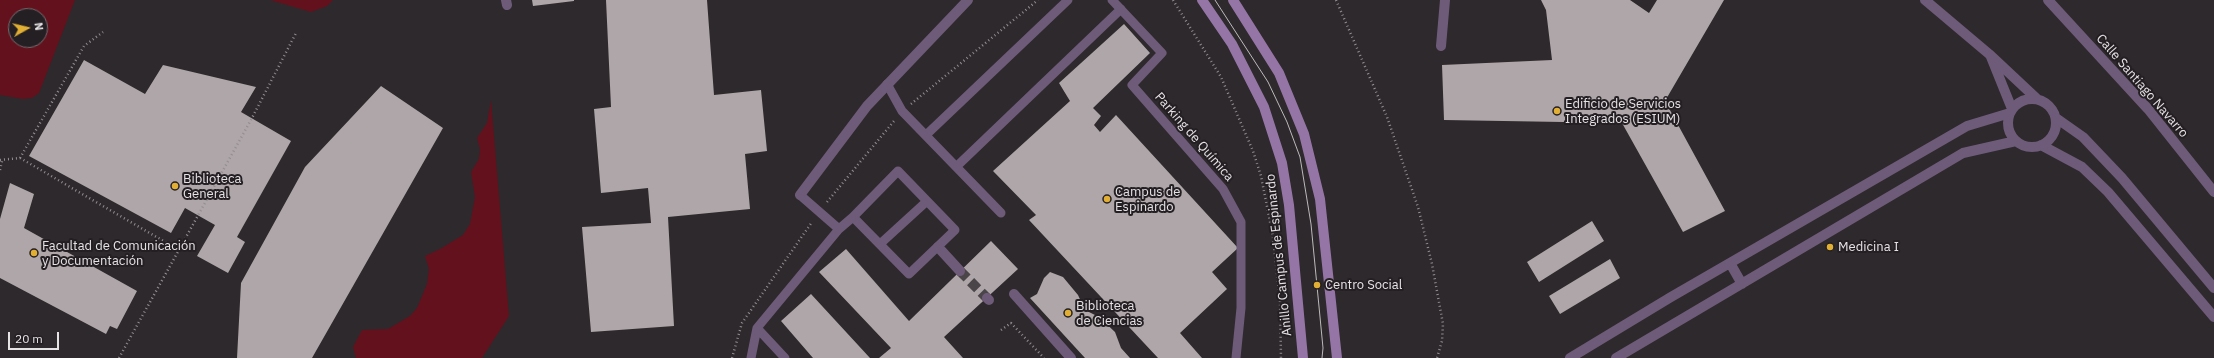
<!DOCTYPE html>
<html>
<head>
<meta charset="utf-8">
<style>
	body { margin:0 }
	#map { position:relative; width:2214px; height:358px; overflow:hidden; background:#2e292c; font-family:"IBM Plex Sans",sans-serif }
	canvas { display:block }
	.north { position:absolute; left:8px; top:8px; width:40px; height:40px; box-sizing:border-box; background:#241f23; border:1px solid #726d71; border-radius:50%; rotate:82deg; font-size:11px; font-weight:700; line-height:16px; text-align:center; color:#e6e3e5 }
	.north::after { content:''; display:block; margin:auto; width:14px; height:18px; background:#e1af34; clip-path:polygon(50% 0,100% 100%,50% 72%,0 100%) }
	.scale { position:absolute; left:8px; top:332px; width:51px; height:18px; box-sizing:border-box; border:2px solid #e6e3e5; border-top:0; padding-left:5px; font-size:12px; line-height:14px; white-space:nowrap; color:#e6e3e5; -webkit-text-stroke:3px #241f23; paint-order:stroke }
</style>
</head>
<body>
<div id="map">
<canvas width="2214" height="358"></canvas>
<div class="north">N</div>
<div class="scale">20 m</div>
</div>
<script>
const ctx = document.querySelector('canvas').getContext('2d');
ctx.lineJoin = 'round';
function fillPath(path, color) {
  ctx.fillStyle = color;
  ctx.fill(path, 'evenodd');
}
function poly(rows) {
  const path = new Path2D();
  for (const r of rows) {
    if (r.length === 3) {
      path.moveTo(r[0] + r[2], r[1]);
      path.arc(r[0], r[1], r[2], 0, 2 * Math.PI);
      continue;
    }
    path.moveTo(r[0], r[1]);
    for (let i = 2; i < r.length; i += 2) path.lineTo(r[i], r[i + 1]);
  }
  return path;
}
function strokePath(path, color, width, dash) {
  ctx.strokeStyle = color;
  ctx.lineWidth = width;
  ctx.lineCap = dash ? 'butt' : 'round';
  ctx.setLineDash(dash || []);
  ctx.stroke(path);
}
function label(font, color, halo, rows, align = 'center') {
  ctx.font = font + ' "IBM Plex Sans",sans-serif';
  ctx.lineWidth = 4;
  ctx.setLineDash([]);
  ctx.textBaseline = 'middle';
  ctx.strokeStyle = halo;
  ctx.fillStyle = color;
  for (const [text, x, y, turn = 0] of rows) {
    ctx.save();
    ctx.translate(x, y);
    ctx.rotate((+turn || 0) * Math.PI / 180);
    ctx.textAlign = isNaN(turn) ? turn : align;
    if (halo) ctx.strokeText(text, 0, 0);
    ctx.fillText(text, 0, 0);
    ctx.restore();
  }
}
fillPath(poly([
	[0,0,75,0,39,93,32,98,23,99,0,95],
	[16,16,40,16,40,40,16,40],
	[270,0,333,0,327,6,311,12],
	[491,100,509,316,482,358,356,358,353,347,362,330,388,329,410,316,417,308,427,284,429,269,425,256,440,249,463,235,470,224,475,197,471,172,479,159,480,149,477,138,487,123]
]), '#63121d');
fillPath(poly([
	[532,0,574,0,574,1,533,6],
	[606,0,707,0,714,95,761,90,767,151,745,154,750,209,668,217,674,326,591,332,582,227,651,223,648,188,601,193,594,109,611,107],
	[1541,0,1630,0,1649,13,1657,0,1724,0,1665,101,1725,211,1683,232,1622,123,1444,120,1442,65,1552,60,1546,10],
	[1124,24,1150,53,1093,108,1101,116,1094,125,1100,132,1116,115,1238,248,1212,272,1227,289,1180,333,1202,358,1158,358,1029,220,1036,215,993,171,1070,101,1059,83],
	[84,60,145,94,163,65,256,87,241,112,291,141,237,237,245,242,228,273,197,256,215,225,185,208,171,233,29,156],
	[381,86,443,128,312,358,237,358,241,283,305,167],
	[10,183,34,194,24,228,137,291,117,329,110,326,106,334,0,278,0,219],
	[1592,221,1604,241,1539,282,1527,262],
	[991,241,1018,269,944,337,963,358,879,358,891,348,819,272,846,249,909,321],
	[1610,259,1620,278,1560,314,1549,296],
	[1050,272,1063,277,1078,295,1085,310,1099,317,1115,332,1121,348,1130,358,1085,358,1030,298,1037,294,1044,278],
	[811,294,870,358,813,358,781,321]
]), '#aea6a8');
strokePath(poly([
	[960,271,987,298]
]), '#4a4548', 10, [10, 5]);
strokePath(poly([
	[1173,0,1221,77,1253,151,1261,176,1273,237,1280,301,1281,358],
	[1336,0,1387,117,1418,207,1432,264,1443,324,1442,341,1437,358],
	[911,104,1038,0],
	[20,158,179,250],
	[0,160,20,158,84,46,103,32],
	[0,170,2,161],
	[827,202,894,121],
	[1001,330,1011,323,1044,358],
	[119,358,252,118,296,33],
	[732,358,742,323,812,222]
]), '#928e91', 2.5, [1, 3]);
strokePath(poly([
	[1112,0,1162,53,1132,85,1223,189,1241,222,1241,308,1236,358],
	[887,84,902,111,1001,213],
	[926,135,1068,0],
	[956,167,1121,9],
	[839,229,853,217,898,171,955,230,909,274,853,217],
	[880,244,926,202],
	[757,328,785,358],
	[751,358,757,328,839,229,800,195]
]), '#6e5b79', 9);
strokePath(poly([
	[506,0,507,5],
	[1925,0,1989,54,2037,99],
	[2048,0,2148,109,2214,192],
	[1441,46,1445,0],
	[1991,57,2012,109],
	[2032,123,24],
	[2056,118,2083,137,2122,178,2214,288],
	[2041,145,2082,167,2108,192,2214,317],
	[800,195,867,106,968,0],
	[938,247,960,271],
	[1730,263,1742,284],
	[1014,294,1071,358],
	[987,298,989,300],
	[1570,358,1671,297,1967,126,2010,113],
	[1616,358,1963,153,2016,141]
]), '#6e5b79', 10);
strokePath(poly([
	[1202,0,1232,44,1264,107,1282,163,1289,205,1303,358],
	[1233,0,1279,73,1304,134,1320,199,1337,358]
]), '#9575a6', 10);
strokePath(poly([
	[1215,0,1268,82,1287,122,1300,157,1311,224,1323,348,1322,358]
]), '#bdbabc', 1);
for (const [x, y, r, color] of [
	[1557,111,4,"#e1af34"],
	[175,186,4,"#e1af34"],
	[1107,199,4,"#e1af34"],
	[1830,247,4,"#e1af34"],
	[34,253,4,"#e1af34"],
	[1317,285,4,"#e1af34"],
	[1068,313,4,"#e1af34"]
]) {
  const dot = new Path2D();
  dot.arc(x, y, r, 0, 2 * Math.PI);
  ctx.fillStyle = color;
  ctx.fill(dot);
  strokePath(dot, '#241f23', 1.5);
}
label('13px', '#e6e3e5', '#241f23', [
	["Calle Santiago Navarro",2142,86,49],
	["Parking de Química",1194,137,49],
	["Anillo Campus de Espinardo",1279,255,-96]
]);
label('13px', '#e6e3e5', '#241f23', [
	["Edificio de Servicios",1565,104],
	["Integrados (ESIUM)",1565,119],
	["Biblioteca",183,179],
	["General",183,194],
	["Campus de",1115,192],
	["Espinardo",1115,207],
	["Facultad de Comunicación",42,246],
	["y Documentación",42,261],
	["Medicina I",1838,247],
	["Centro Social",1325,285],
	["Biblioteca",1076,306],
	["de Ciencias",1076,321]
], 'left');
</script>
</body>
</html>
